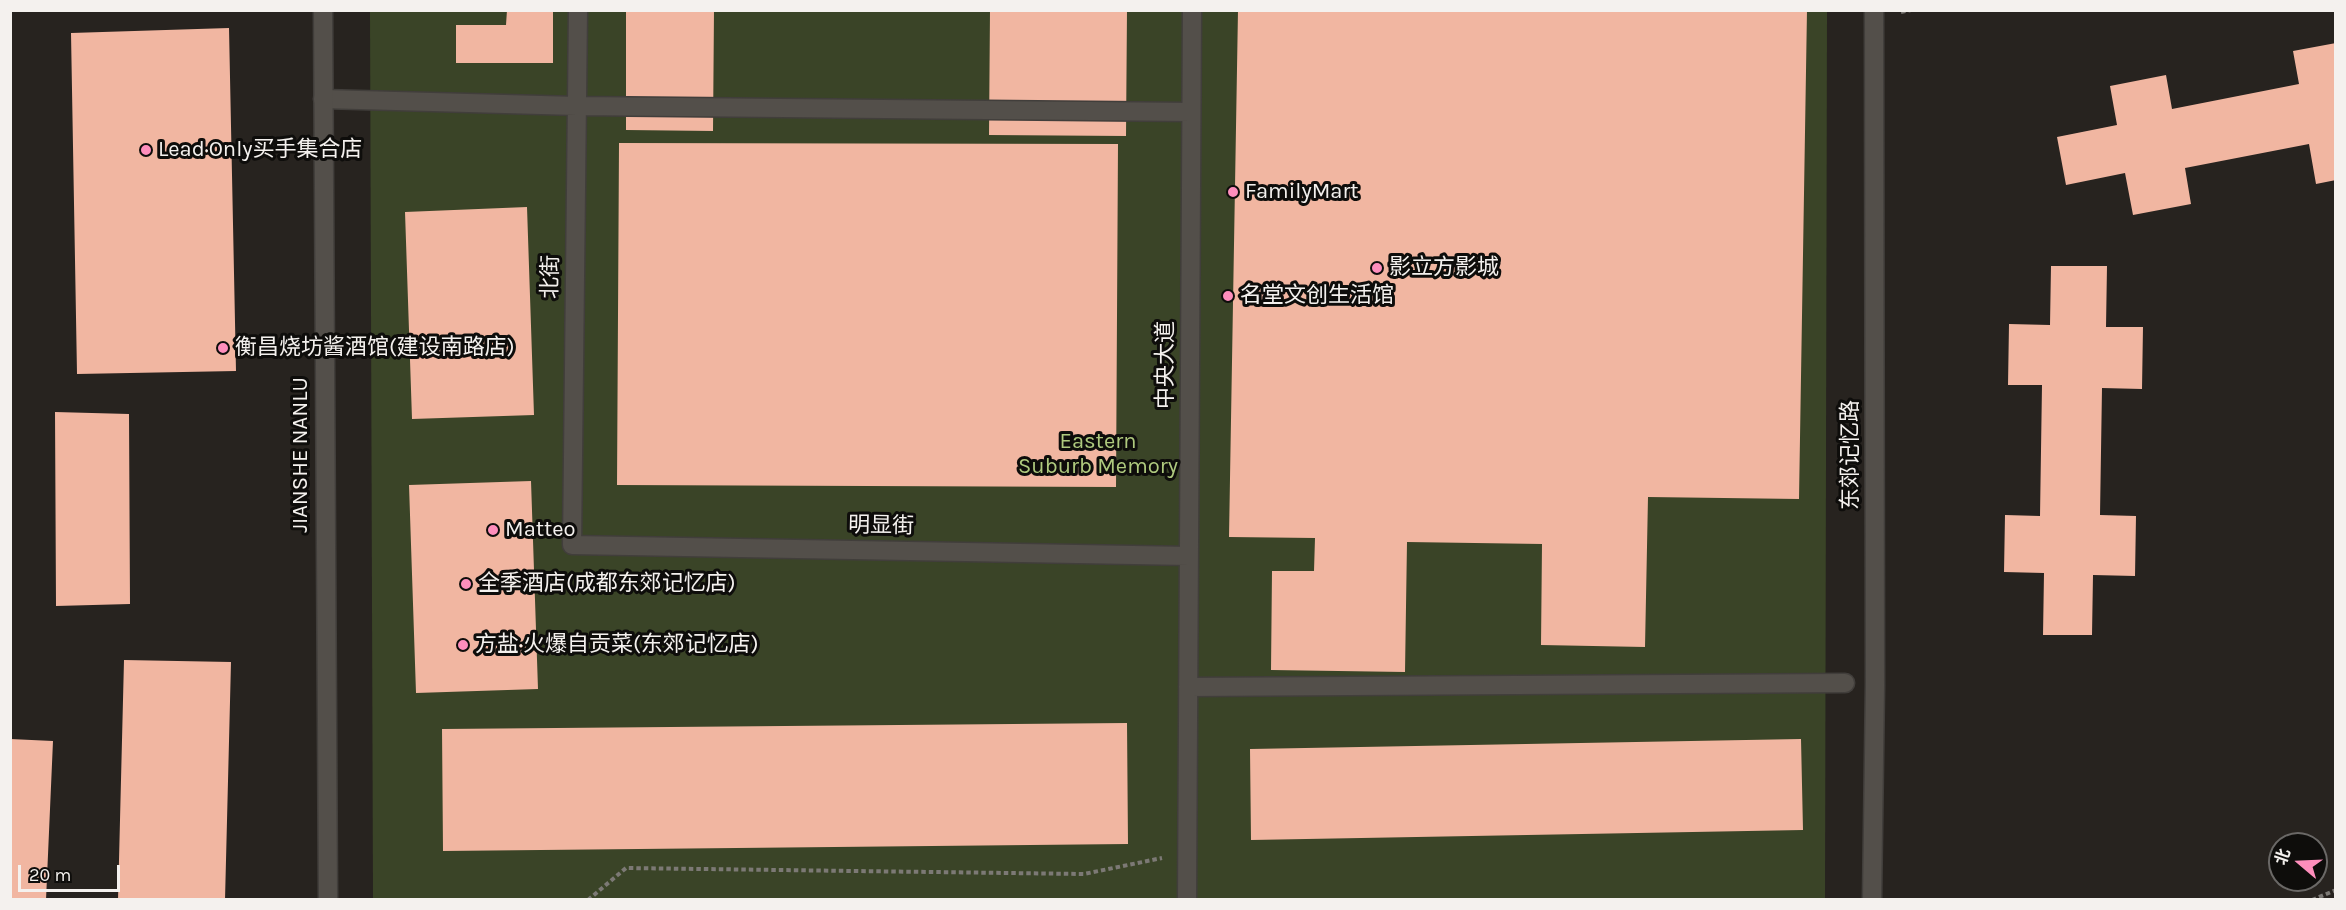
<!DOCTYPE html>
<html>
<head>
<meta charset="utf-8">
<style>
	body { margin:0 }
	#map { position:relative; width:2346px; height:910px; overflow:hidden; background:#27231f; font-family:Karla,"Noto Sans SC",sans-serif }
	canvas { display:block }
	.frame { position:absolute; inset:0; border:12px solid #f4f1ee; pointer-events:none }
	.north { position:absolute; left:2268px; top:832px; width:60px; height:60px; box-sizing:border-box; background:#0e0d0b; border:2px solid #6a6866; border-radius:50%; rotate:289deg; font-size:16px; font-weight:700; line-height:24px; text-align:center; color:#f4f1ee }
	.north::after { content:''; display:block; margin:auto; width:21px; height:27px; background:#fe8ebc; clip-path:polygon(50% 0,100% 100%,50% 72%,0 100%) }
	.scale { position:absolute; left:18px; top:865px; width:102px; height:27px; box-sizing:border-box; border:3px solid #f4f1ee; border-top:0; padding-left:8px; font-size:18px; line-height:21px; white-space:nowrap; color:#f4f1ee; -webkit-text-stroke:4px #0e0d0b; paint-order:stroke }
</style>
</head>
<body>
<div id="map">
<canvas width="2346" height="910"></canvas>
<div class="frame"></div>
<div class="north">北</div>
<div class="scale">20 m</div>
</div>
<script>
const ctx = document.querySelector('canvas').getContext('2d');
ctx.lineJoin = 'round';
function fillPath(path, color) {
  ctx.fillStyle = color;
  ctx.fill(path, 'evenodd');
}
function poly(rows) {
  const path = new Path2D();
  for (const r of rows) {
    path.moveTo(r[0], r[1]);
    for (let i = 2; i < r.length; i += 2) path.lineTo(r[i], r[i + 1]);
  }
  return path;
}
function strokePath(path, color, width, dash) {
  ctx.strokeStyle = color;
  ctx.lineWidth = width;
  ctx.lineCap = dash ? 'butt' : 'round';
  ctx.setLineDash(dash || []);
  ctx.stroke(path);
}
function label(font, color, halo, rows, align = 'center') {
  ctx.font = font + ' Karla,"Noto Sans SC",sans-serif';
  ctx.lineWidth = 6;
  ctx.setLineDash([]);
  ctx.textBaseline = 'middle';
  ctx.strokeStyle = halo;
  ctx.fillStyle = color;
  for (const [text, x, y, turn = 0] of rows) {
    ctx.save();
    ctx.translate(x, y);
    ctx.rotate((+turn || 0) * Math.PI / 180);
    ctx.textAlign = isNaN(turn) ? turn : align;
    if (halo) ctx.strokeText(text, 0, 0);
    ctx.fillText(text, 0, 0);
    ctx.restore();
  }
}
fillPath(poly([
	[370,11,1827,11,1825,899,373,899]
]), '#3a4427');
fillPath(poly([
	[507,10,553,10,553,63,456,63,456,25,506,25],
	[626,10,714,10,713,131,626,130],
	[990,10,1127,10,1126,136,989,135],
	[1238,10,1807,10,1799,499,1648,497,1645,647,1541,645,1542,544,1407,542,1405,672,1271,670,1272,571,1314,571,1315,538,1229,537],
	[229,28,236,371,77,374,71,33],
	[2336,43,2336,180,2316,184,2309,144,2185,168,2191,204,2133,215,2125,173,2066,185,2057,137,2117,125,2110,86,2166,75,2172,109,2299,84,2293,51],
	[619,143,1118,144,1116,487,617,485],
	[527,207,534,415,412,419,405,212],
	[2051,266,2107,266,2106,327,2143,327,2142,389,2102,388,2100,515,2136,516,2135,576,2093,575,2092,635,2043,635,2044,573,2004,572,2005,515,2040,516,2042,385,2008,385,2009,324,2050,325],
	[55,412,129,414,130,604,56,606],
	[531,481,538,689,416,693,409,485],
	[124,660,231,662,225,900,118,900],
	[1127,723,1128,844,443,851,442,729],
	[10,739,53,741,46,900,10,900],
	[1801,739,1803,830,1251,840,1250,749]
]), '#f1b6a1');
const pedestrian = poly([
	[578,10,572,545,1189,556],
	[323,99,577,106,1191,112],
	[1188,687,1845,683],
	[1187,900,1192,10]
]);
const minor = poly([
	[1872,900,1875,685,1874,10]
]);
const tertiary = poly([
	[323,10,328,900]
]);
strokePath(pedestrian, '#413e3b', 21);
strokePath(minor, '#413e3b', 21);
strokePath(tertiary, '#413e3b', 21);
strokePath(poly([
	[1901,12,1911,10],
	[588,900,626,868,1084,874,1162,858],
	[2312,900,2336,890]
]), '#7c7975', 4, [4.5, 3]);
strokePath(pedestrian, '#534f4a', 18);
strokePath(minor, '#534f4a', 18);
strokePath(tertiary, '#534f4a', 18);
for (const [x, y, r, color] of [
	[146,150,6,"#fe8ebc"],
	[1233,192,6,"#fe8ebc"],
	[1377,268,6,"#fe8ebc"],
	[1228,296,6,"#fe8ebc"],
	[223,348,6,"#fe8ebc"],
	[493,530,6,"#fe8ebc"],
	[466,584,6,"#fe8ebc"],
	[463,645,6,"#fe8ebc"]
]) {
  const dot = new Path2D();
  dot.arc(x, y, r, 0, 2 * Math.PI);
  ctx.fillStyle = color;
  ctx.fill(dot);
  strokePath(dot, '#0e0d0b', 2);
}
label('22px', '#f4f1ee', '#0e0d0b', [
	["Lead·Only买手集合店",158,150],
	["FamilyMart",1245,192],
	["影立方影城",1389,268],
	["名堂文创生活馆",1240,296],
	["衡昌烧坊酱酒馆(建设南路店)",235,348],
	["Matteo",505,530],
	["全季酒店(成都东郊记忆店)",478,584],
	["方盐·火爆自贡菜(东郊记忆店)",475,645]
], 'left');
label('22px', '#f4f1ee', '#0e0d0b', [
	["北街",551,277,-89],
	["中央大道",1166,365,-90],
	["JIANSHE NANLU",301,455,-90],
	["东郊记忆路",1851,455,-90],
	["明显街",881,526,1]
]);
label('22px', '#afca7e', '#0e0d0b', [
	["Eastern",1098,442],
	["Suburb Memory",1098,467]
]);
</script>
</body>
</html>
